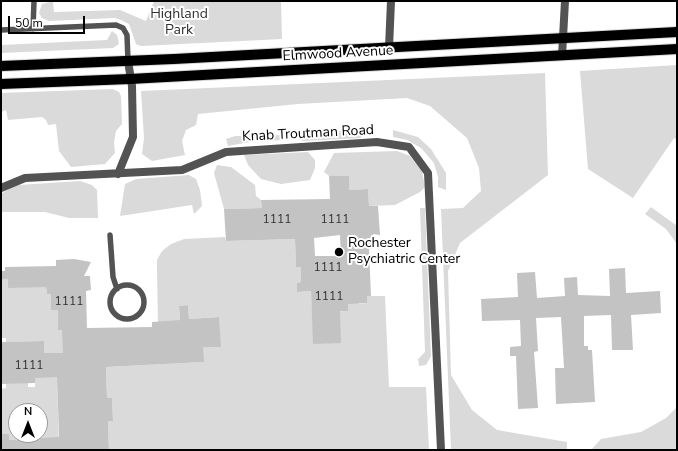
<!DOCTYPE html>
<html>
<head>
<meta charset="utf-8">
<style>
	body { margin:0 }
	#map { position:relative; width:678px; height:451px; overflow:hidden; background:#fff; font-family:"Nunito Sans",sans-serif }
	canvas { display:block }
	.frame { position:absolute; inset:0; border:2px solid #000; pointer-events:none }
	.north { position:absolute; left:8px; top:403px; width:40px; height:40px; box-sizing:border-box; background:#fff; border:1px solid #999; border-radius:50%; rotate:0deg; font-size:11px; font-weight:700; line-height:16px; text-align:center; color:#000 }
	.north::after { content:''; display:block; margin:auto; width:14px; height:18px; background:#000; clip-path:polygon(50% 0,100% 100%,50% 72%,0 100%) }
	.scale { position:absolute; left:8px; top:16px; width:77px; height:18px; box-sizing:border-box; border:2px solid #000; border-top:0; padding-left:5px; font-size:12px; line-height:14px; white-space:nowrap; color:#000; -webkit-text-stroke:3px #fff; paint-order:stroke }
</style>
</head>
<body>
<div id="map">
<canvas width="678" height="451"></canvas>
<div class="frame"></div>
<div class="north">N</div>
<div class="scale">50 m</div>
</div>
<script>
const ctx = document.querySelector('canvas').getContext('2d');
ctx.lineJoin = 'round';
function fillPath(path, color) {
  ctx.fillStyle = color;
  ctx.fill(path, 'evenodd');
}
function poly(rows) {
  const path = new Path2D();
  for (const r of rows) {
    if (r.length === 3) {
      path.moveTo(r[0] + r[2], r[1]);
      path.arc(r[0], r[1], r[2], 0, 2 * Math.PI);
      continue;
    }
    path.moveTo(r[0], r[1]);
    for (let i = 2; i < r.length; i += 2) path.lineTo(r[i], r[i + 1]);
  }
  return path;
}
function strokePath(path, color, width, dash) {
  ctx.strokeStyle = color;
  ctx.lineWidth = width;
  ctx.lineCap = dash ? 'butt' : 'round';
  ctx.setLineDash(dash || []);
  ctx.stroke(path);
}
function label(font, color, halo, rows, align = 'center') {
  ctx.font = font + ' "Nunito Sans",sans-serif';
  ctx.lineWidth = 4;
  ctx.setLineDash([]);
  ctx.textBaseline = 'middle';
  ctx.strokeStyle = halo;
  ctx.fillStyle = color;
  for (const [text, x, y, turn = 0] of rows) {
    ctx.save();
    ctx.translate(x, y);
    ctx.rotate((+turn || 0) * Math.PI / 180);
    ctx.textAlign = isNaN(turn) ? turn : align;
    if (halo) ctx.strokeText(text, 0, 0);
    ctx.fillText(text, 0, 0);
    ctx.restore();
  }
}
fillPath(poly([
	[154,1,281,1,282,39,141,46,136,44,129,24,121,20,115,18,49,21,42,18,39,13,42,4,50,2,53,2,54,12,120,10,146,21],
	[112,31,117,35,118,39,119,44,113,48,1,53,1,45,107,40],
	[677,65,677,140,674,138,633,198,588,169,580,71],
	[545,73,548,175,460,243,448,271,451,375,472,410,497,430,567,442,567,450,451,450,441,209,463,208,481,191,479,168,467,138,430,106,407,98,298,104,198,114,196,125,186,130,182,141,185,155,152,161,142,154,144,138,141,91],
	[113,89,119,92,121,96,122,124,116,131,114,142,115,153,105,164,71,167,59,151,56,124,48,125,46,120,42,117,8,120,6,110,1,112,1,93],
	[365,130,361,138,302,141,301,133],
	[393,130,418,137,431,149,446,173,446,190,438,187,438,177,434,163,421,148,407,140,393,137],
	[281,135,281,140,250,142,228,146,226,139,235,136],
	[397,151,410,156,422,171,425,187,420,192,395,205,369,206,368,189,349,190,349,176,329,176,324,172,334,153],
	[308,152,315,160,315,168,310,180,281,184,261,179,248,165,244,155],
	[217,165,231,167,255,185,256,196,261,200,262,208,224,209,214,173],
	[189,175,196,179,200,190,202,206,194,214,192,205,120,216,125,184,136,179],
	[80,181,92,185,97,190,98,218,69,218,45,212,2,212,1,222,1,194,10,188,19,185],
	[651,207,677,226,677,244,666,229,645,214],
	[420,208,425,208,431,356,426,365,419,366,418,359,425,352],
	[225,237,226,241,295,239,296,267,301,267,301,282,297,283,297,292,311,291,312,312,348,311,347,286,358,285,359,304,367,303,367,296,385,296,389,387,426,387,429,450,109,450,108,421,113,421,112,398,107,398,106,367,203,362,203,347,220,346,219,317,189,319,188,305,179,306,180,320,158,326,157,272,157,260,162,251,171,244,184,239],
	[1,279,8,279,8,287,46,287,47,294,51,294,51,310,58,310,58,330,62,330,67,353,57,359,56,353,44,353,44,341,6,342,6,338,1,338],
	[57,373,59,449,47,438,9,440,9,434,1,434,1,389,6,388,6,383,28,383,28,387,35,387,35,378],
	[16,411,40,411,40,435,16,435],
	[677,407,677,450,591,450,601,439,641,432,666,418]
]), '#dadada');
fillPath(poly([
	[329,176,349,176,349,190,368,189,369,206,378,206,380,235,373,234,374,249,369,249,371,296,367,296,367,303,348,304,348,311,340,311,341,343,313,344,311,291,297,292,297,283,301,282,301,267,296,267,295,239,226,241,224,209,262,208,261,200,330,199],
	[340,235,341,256,315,256,314,238],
	[74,259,91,262,84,276,90,276,91,290,86,291,87,328,152,327,152,322,180,320,179,306,188,305,189,319,219,317,221,347,203,347,204,362,106,367,107,398,112,398,113,421,108,421,109,450,1,450,1,434,9,434,9,440,59,437,57,377,35,378,35,383,1,384,1,342,44,341,44,353,63,353,62,330,58,330,58,310,51,310,51,294,47,294,46,287,8,288,8,279,2,279,1,271,5,271,5,267,56,266,56,260],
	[625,268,626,293,660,291,661,313,631,315,633,350,612,350,611,315,584,316,584,346,588,346,588,350,592,350,595,402,556,404,555,368,564,368,561,317,536,318,538,351,534,352,538,408,518,409,516,356,510,356,510,347,521,346,520,320,482,321,481,299,518,297,517,273,535,272,537,298,565,296,564,278,577,277,578,295,610,296,609,269]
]), '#c3c3c3');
const primary = poly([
	[1,66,174,59,677,32],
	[1,84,130,79,677,49]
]);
strokePath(primary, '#dbdbdb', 12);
strokePath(poly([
	[33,29,34,1],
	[1,30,116,25,123,28,127,35,128,61],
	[110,235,113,277,117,289],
	[127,302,17]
]), '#535353', 5.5);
strokePath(poly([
	[389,48,391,1],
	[562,56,565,1],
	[118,174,133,137,132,86,128,61],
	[1,188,25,178,182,170,226,152,377,142,409,147,428,173,441,450]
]), '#535353', 8);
strokePath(primary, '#000', 10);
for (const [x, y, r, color] of [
	[339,252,5,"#000"]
]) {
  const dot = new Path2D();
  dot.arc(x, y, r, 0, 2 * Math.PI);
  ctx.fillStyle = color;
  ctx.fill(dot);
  strokePath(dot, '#fff', 1.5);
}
label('12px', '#313131', null, [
	["1111",277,220],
	["1111",335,220],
	["1111",328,268],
	["1111",329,297],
	["1111",69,302],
	["1111",29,366]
]);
label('14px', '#313131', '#fff', [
	["Highland",179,15],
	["Park",179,31]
]);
label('14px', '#000', '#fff', [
	["Elmwood Avenue",338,54,-3],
	["Knab Troutman Road",308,134,-3]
]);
label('14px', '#000', '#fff', [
	["Rochester",348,244],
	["Psychiatric Center",348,260]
], 'left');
</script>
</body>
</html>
